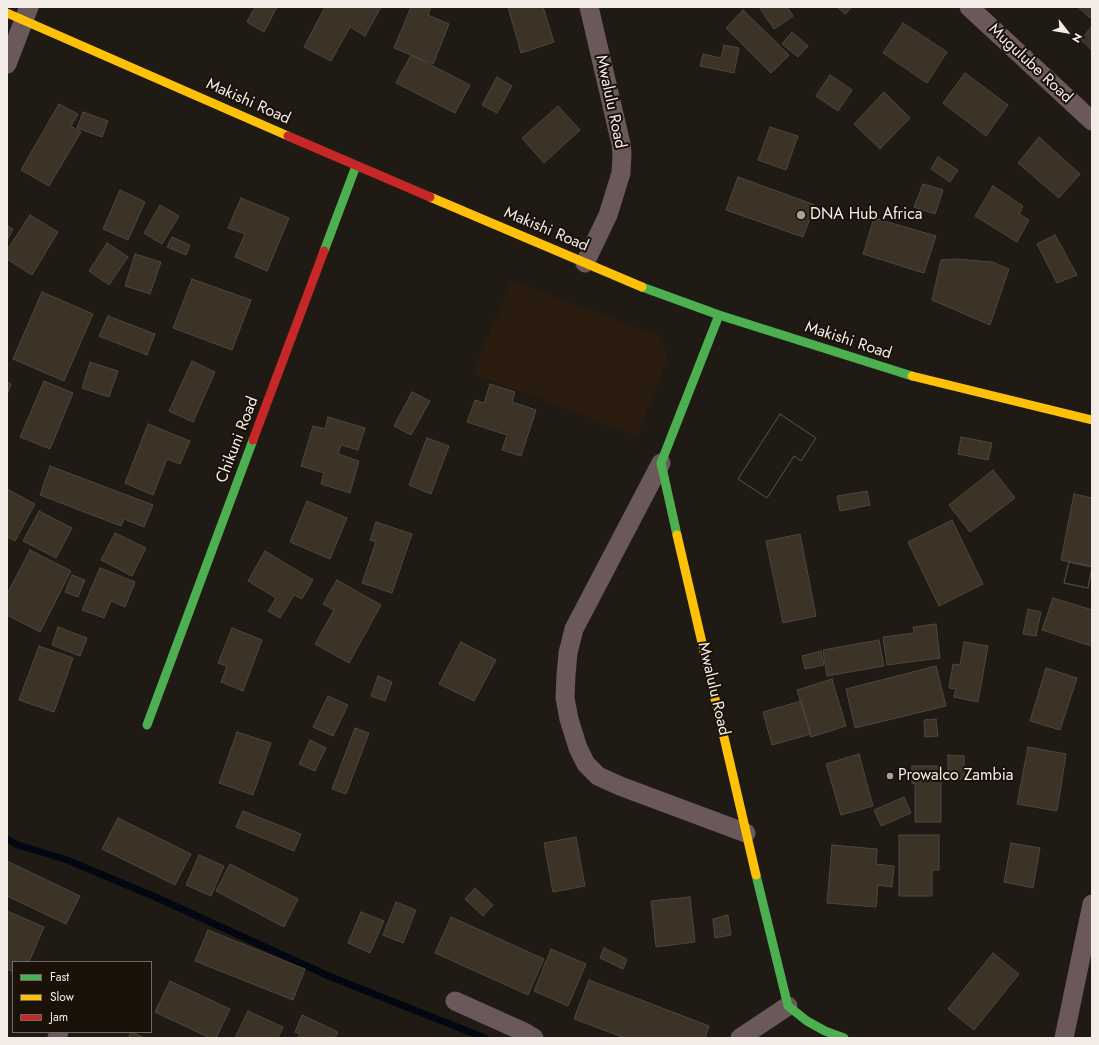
<!DOCTYPE html>
<html>
<head>
<meta charset="utf-8">
<style>
	body { margin:0 }
	#map { position:relative; width:1099px; height:1045px; overflow:hidden; background:#1f1a14; font-family:Jost,sans-serif }
	canvas { display:block }
	.frame { position:absolute; inset:0; border:8px solid #f3ece6; pointer-events:none }
	.legend { position:absolute; left:12px; top:961px; width:140px; height:72px; box-sizing:border-box; background:#1a1108; border:1px solid #716961; margin:0; padding:5px 7px; list-style:none; font-size:12px; color:#f3ece6 }
	.legend li { display:flex; align-items:center; gap:8px; height:20px }
	.legend b { width:20px; border:1px solid #716961 }
	.north { position:absolute; left:1047px; top:12px; width:40px; height:40px; -webkit-text-stroke:3px #1a1108; paint-order:stroke; rotate:121deg; font-size:11px; font-weight:700; line-height:16px; text-align:center; color:#f3ece6 }
	.north::after { content:''; display:block; margin:auto; width:14px; height:18px; background:#f3ece6; clip-path:polygon(50% 0,100% 100%,50% 72%,0 100%) }
</style>
</head>
<body>
<div id="map">
<canvas width="1099" height="1045"></canvas>
<div class="frame"></div>
<ul class="legend">
<li><b style="height:5px;background:#4caf50"></b>Fast</li>
<li><b style="height:5px;background:#ffc107"></b>Slow</li>
<li><b style="height:5px;background:#c62828"></b>Jam</li>
</ul>
<div class="north">N</div>
</div>
<script>
const ctx = document.querySelector('canvas').getContext('2d');
ctx.lineJoin = 'round';
function fillPath(path, color) {
  ctx.fillStyle = color;
  ctx.fill(path, 'evenodd');
}
function poly(rows) {
  const path = new Path2D();
  for (const r of rows) {
    path.moveTo(r[0], r[1]);
    for (let i = 2; i < r.length; i += 2) path.lineTo(r[i], r[i + 1]);
  }
  return path;
}
function strokePath(path, color, width, dash) {
  ctx.strokeStyle = color;
  ctx.lineWidth = width;
  ctx.lineCap = dash ? 'butt' : 'round';
  ctx.setLineDash(dash || []);
  ctx.stroke(path);
}
function label(font, color, halo, rows, align = 'center') {
  ctx.font = font + ' Jost,sans-serif';
  ctx.lineWidth = 4;
  ctx.setLineDash([]);
  ctx.textBaseline = 'middle';
  ctx.strokeStyle = halo;
  ctx.fillStyle = color;
  for (const [text, x, y, turn = 0] of rows) {
    ctx.save();
    ctx.translate(x, y);
    ctx.rotate((+turn || 0) * Math.PI / 180);
    ctx.textAlign = isNaN(turn) ? turn : align;
    if (halo) ctx.strokeText(text, 0, 0);
    ctx.fillText(text, 0, 0);
    ctx.restore();
  }
}
fillPath(poly([
	[512,281,660,336,668,357,637,436,472,373]
]), '#2a1d10');
strokePath(poly([
	[7,839,18,845,67,860,153,896,331,977,485,1038]
]), '#030712', 7);
const building = poly([
	[255,7,277,7,264,32,247,22,255,7],
	[325,7,381,7,365,36,350,27,331,61,304,47,325,7],
	[411,7,431,7,428,15,449,24,433,64,394,48,411,7],
	[508,7,543,7,554,42,521,53,508,7],
	[759,7,787,7,793,16,774,29,759,7],
	[837,7,852,7,845,14,837,7],
	[1078,7,1092,7,1092,16,1090,18,1078,7],
	[743,10,789,55,771,73,726,28,743,10],
	[903,23,947,52,927,83,883,53,903,23],
	[1092,26,1092,50,1081,40,1092,26],
	[792,32,808,46,798,57,782,44,792,32],
	[724,45,739,48,734,73,700,66,703,54,721,58,724,45],
	[411,55,470,85,455,113,396,83,411,55],
	[965,73,1008,105,986,136,943,103,965,73],
	[830,75,852,90,838,111,816,96,830,75],
	[497,77,512,86,497,113,482,105,497,77],
	[884,92,910,118,880,149,854,124,884,92],
	[59,104,78,114,71,126,81,132,49,186,21,170,59,104],
	[558,106,580,130,544,163,522,138,558,106],
	[83,112,108,121,102,137,77,128,83,112],
	[770,127,798,136,786,170,758,160,770,127],
	[1039,137,1080,174,1059,198,1018,163,1039,137],
	[938,157,958,170,950,182,931,169,938,157],
	[738,177,815,205,803,237,726,210,738,177],
	[923,184,943,190,935,214,914,207,923,184],
	[993,186,1023,206,1019,214,1029,220,1017,242,975,216,993,186],
	[120,190,145,202,128,240,103,229,120,190],
	[241,198,289,218,267,271,235,257,245,234,228,228,241,198],
	[160,205,179,216,162,244,144,233,160,205],
	[30,215,58,232,32,275,7,259,7,250,30,215],
	[874,218,936,236,924,273,863,254,874,218],
	[7,226,13,229,7,240,7,226],
	[1055,235,1077,275,1057,283,1037,244,1055,235],
	[172,237,190,245,186,255,167,247,172,237],
	[107,243,128,257,109,285,89,271,107,243],
	[135,254,161,262,150,294,125,286,135,254],
	[956,259,992,262,1009,269,990,325,932,300,941,260,956,259],
	[192,279,251,300,232,350,173,328,192,279],
	[42,292,93,314,64,381,13,359,42,292],
	[108,316,155,334,147,355,99,336,108,316],
	[192,361,215,372,193,422,169,411,192,361],
	[90,362,118,371,109,397,82,388,90,362],
	[44,381,73,393,50,449,20,437,44,381],
	[7,382,11,384,7,395,7,382],
	[490,384,515,392,512,402,536,410,521,456,502,450,507,435,467,422,475,400,484,403,490,384],
	[412,392,430,401,411,435,394,426,412,392],
	[780,414,816,438,801,461,794,456,767,498,738,479,780,414],
	[780,414,816,438,801,461,794,456,767,498,738,479,780,414],
	[328,417,365,428,358,450,341,445,338,454,359,461,350,493,321,484,324,473,301,466,313,426,325,429,328,417],
	[148,424,190,441,180,464,167,459,153,495,125,483,148,424],
	[961,437,992,443,988,460,958,454,961,437],
	[427,438,449,446,431,494,409,485,427,438],
	[50,466,153,505,144,527,124,519,121,526,40,495,50,466],
	[993,470,1015,498,970,532,949,505,993,470],
	[7,489,35,504,15,541,7,537,7,489],
	[867,491,870,505,840,511,837,496,867,491],
	[1074,494,1092,498,1092,566,1061,560,1074,494],
	[307,501,347,518,330,559,290,542,307,501],
	[39,511,72,528,56,558,23,541,39,511],
	[952,520,983,584,939,606,908,542,952,520],
	[376,522,412,534,392,593,362,583,376,542,370,540,376,522],
	[115,533,146,548,132,576,101,560,115,533],
	[800,534,816,616,783,623,766,541,800,534],
	[30,550,71,571,40,632,7,615,7,594,30,550],
	[265,551,313,580,302,599,294,595,280,618,268,611,276,598,248,581,265,551],
	[1069,562,1092,567,1088,588,1064,583,1069,562],
	[1069,562,1092,567,1088,588,1064,583,1069,562],
	[100,568,135,582,125,607,111,601,104,618,82,610,100,568],
	[72,575,85,580,78,597,65,592,72,575],
	[337,580,381,605,349,663,315,644,334,610,323,604,337,580],
	[1053,598,1092,610,1092,641,1091,646,1042,630,1053,598],
	[1028,609,1041,612,1036,636,1023,634,1028,609],
	[936,624,940,658,887,665,883,637,914,633,913,627,936,624],
	[58,627,87,638,80,656,52,645,58,627],
	[232,628,262,640,243,691,221,682,227,666,218,663,232,628],
	[879,640,884,666,827,676,823,650,879,640],
	[461,642,496,660,474,701,439,684,461,642],
	[964,642,988,646,978,702,954,697,956,689,949,688,953,664,960,665,964,642],
	[39,646,73,658,54,712,19,700,39,646],
	[821,651,824,665,805,669,802,656,821,651],
	[936,666,946,706,855,728,846,689,936,666],
	[1046,668,1077,678,1060,730,1030,721,1046,668],
	[378,676,392,682,385,701,371,696,378,676],
	[832,679,846,726,811,737,797,690,832,679],
	[328,696,348,705,333,736,313,727,328,696],
	[801,701,811,734,772,745,763,712,801,701],
	[936,719,938,736,925,737,924,720,936,719],
	[355,728,369,733,346,794,332,789,355,728],
	[237,732,271,743,253,795,219,783,237,732],
	[310,740,326,748,315,771,299,764,310,740],
	[1028,747,1066,754,1057,811,1017,804,1028,747],
	[859,754,873,806,841,815,826,764,859,754],
	[948,755,964,756,964,779,948,779,948,755],
	[912,766,941,766,941,822,915,822,915,783,912,784,912,766],
	[904,797,911,813,881,826,874,810,904,797],
	[243,811,301,834,294,851,236,827,243,811],
	[118,818,191,854,175,885,102,849,118,818],
	[899,835,939,835,939,870,932,870,932,896,899,896,899,835],
	[576,837,585,886,553,892,544,843,576,837],
	[1011,843,1040,848,1033,888,1004,882,1011,843],
	[832,845,877,849,876,864,894,866,892,887,878,885,876,907,827,903,832,845],
	[199,855,224,866,211,896,186,885,199,855],
	[7,861,80,896,66,924,7,896,7,861],
	[230,864,298,899,284,927,216,891,230,864],
	[475,888,493,905,483,916,465,899,475,888],
	[690,897,695,942,656,947,651,901,690,897],
	[396,902,416,910,403,943,383,935,396,902],
	[7,911,44,927,29,962,13,962,13,972,7,969,7,911],
	[361,912,384,921,370,953,348,943,361,912],
	[728,915,731,935,715,938,713,919,728,915],
	[451,917,544,959,528,995,435,953,451,917],
	[208,930,305,969,293,1000,195,961,208,930],
	[604,948,627,959,623,969,600,958,604,948],
	[551,949,586,964,568,1006,534,991,551,949],
	[993,953,1019,974,974,1030,948,1009,993,953],
	[589,980,709,1026,705,1038,625,1038,574,1019,589,980],
	[170,981,230,1009,216,1038,210,1038,155,1012,170,981],
	[248,1011,283,1027,278,1038,235,1038,248,1011],
	[302,1015,338,1032,335,1038,298,1038,300,1034,295,1032,302,1015],
	[131,1032,145,1038,128,1038,131,1032]
]);
fillPath(building, '#3c3225');
strokePath(building, '#4b4742', 1);
strokePath(poly([
	[969,7,1092,121],
	[7,64,29,7],
	[585,263,608,215,621,173,622,154,621,144,589,7],
	[661,463,574,629,568,653,566,675,565,698,569,719,578,748,586,764,598,776,620,786,746,833],
	[455,1001,524,1032,534,1038],
	[57,1038,59,1032],
	[740,1038,788,1006],
	[1064,1038,1092,904]
]), '#6a585a', 19);
strokePath(poly([
	[324,251,356,166],
	[642,287,719,315,912,376],
	[677,535,661,463,719,315],
	[147,725,253,440],
	[756,875,788,1006,807,1021,825,1031,844,1038]
]), '#4caf50', 9);
strokePath(poly([
	[7,13,288,136],
	[430,197,642,287],
	[912,376,1092,420],
	[677,535,756,875]
]), '#ffc107', 9);
strokePath(poly([
	[288,136,430,197],
	[253,440,324,251]
]), '#c62828', 9);
for (const [x, y, r, color] of [
	[801,215,5,"#a9a29c"],
	[890,776,4,"#a9a29c"]
]) {
  const dot = new Path2D();
  dot.arc(x, y, r, 0, 2 * Math.PI);
  ctx.fillStyle = color;
  ctx.fill(dot);
  strokePath(dot, '#1a1108', 1.5);
}
label('16px', '#f3ece6', '#1a1108', [
	["Mugulube Road",1030,64,43],
	["Makishi Road",248,102,24],
	["Mwalulu Road",610,102,78],
	["Makishi Road",546,230,23],
	["Makishi Road",848,341,18],
	["Chikuni Road",238,440,-69],
	["Mwalulu Road",713,689,77]
]);
label('16px', '#f3ece6', '#1a1108', [
	["DNA Hub Africa",810,215],
	["Prowalco Zambia",898,776]
], 'left');
</script>
</body>
</html>
